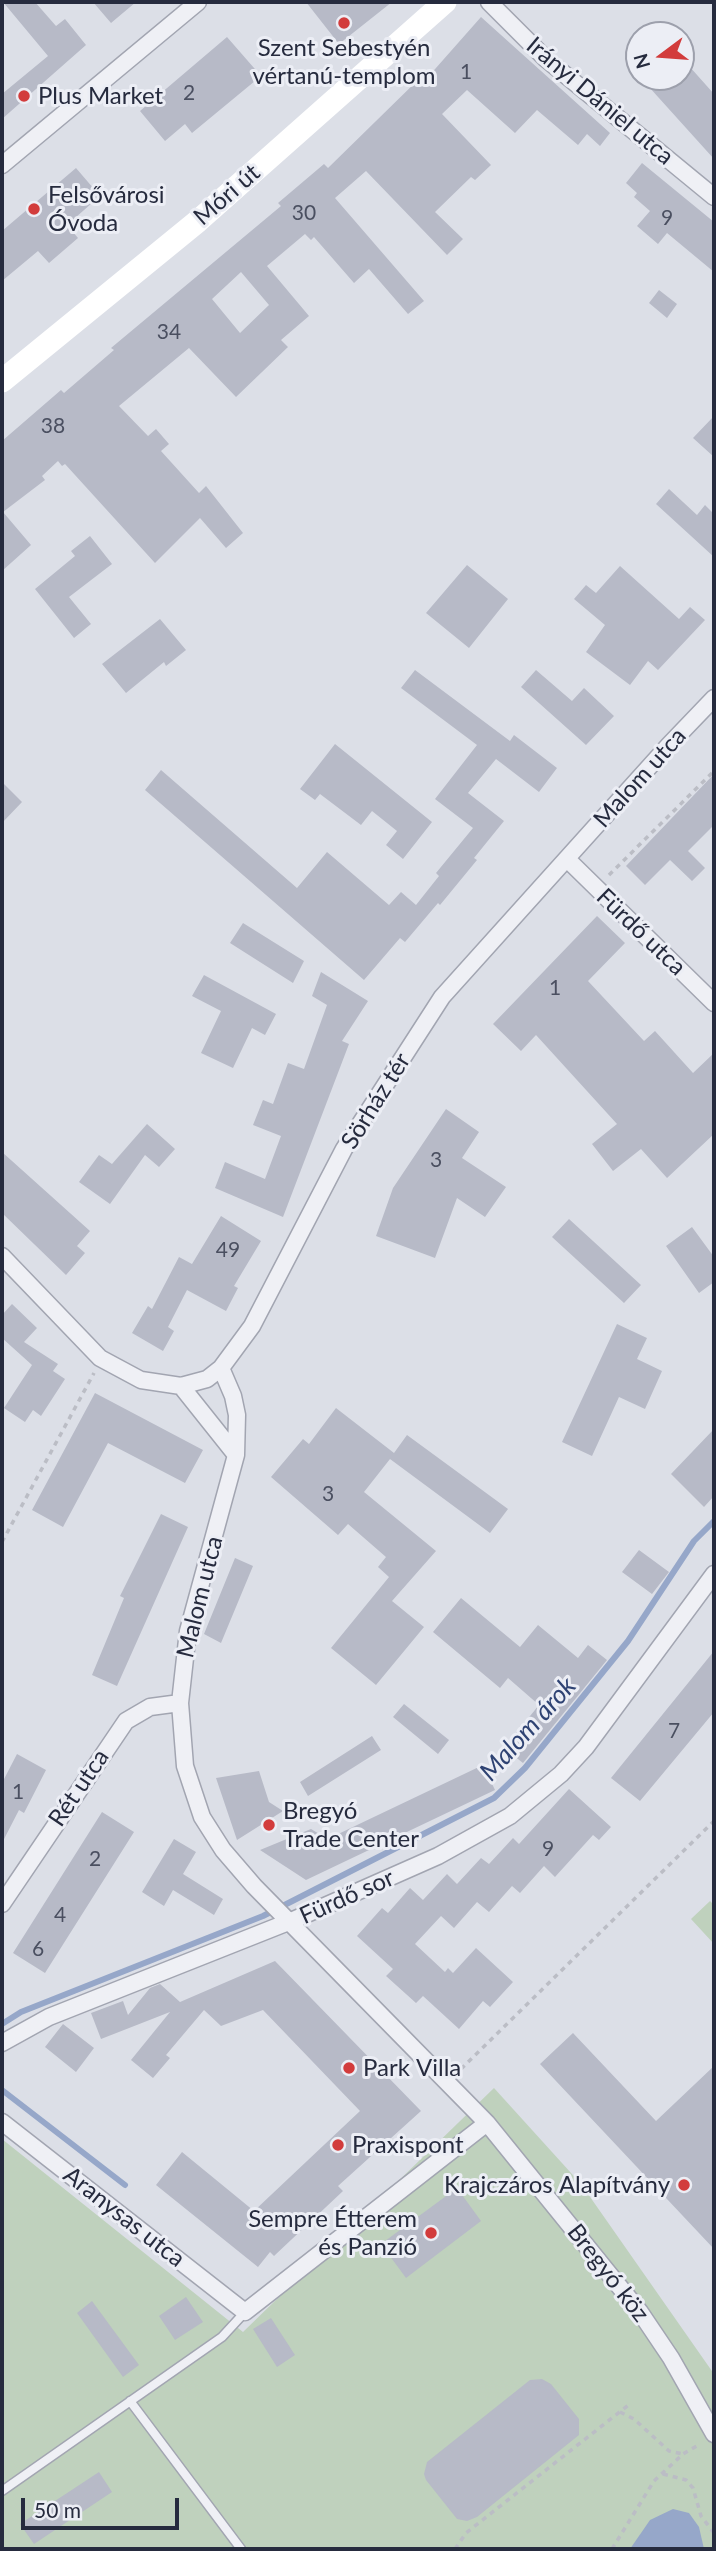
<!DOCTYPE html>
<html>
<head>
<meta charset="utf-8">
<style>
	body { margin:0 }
	#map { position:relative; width:716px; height:2551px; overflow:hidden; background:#dcdfe7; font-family:Lato,sans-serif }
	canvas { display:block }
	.frame { position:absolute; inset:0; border:4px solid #262b3e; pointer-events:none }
	.north { position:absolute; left:625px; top:21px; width:70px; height:70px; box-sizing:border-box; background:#eceef5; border:2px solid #9da0ac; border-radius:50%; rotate:254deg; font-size:19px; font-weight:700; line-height:28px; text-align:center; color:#262b3e }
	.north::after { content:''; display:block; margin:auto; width:24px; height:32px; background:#d23c3c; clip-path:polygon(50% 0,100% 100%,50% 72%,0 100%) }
	.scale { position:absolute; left:21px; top:2498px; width:158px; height:32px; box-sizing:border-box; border:4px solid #262b3e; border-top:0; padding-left:9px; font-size:21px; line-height:24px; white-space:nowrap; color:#262b3e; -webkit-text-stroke:5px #eceef5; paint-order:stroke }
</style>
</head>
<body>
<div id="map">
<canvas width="716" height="2551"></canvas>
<div class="frame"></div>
<div class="north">N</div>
<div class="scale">50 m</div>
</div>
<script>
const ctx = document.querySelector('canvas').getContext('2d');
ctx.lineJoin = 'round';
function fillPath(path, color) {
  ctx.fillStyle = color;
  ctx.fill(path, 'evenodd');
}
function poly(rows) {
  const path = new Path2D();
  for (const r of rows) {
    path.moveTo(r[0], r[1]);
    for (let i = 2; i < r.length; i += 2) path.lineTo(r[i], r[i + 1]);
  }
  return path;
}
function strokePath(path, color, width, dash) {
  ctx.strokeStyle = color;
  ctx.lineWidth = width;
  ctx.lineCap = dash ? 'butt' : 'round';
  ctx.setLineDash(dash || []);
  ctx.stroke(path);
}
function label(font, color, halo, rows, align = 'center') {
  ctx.font = font + ' Lato,sans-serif';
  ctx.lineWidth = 6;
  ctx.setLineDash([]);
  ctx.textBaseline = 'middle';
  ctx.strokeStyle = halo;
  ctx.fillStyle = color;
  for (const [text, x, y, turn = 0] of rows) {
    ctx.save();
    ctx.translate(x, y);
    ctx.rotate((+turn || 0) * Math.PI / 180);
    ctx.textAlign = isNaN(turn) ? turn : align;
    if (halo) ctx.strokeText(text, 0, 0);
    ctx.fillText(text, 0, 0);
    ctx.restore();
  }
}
fillPath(poly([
	[710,1901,714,1905,714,1944,691,1919],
	[494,2088,581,2184,714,2374,714,2549,2,2549,2,2139,243,2332]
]), '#bfd1bd');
fillPath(poly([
	[673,2509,689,2513,699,2527,704,2549,630,2549,650,2520]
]), '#96a7c9');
strokePath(poly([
	[2,2024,21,2012,263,1916,494,1798,525,1768,628,1641,694,1541,714,1521],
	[2,2090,125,2185]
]), '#96a7c9', 6);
fillPath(poly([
	[3,2,35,2,56,26,65,19,86,45,2,119,2,94,48,56],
	[93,2,136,2,111,23],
	[306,2,392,2,339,44],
	[481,17,610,133,600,146,587,134,578,145,537,110,515,133,467,90,442,114,491,165,475,180,471,177,435,212,463,239,447,255,366,171,335,198,424,301,408,314,369,269,354,283,314,237,311,240,305,234,267,266,309,316,281,340,288,347,236,397,189,348,119,406,148,436,156,429,169,444,161,451,199,493,206,486,243,533,226,548,200,518,155,563,65,464,62,466,58,461,42,476,45,480,3,512,31,545,2,571,2,441,61,390,64,393,114,350,111,348,281,206,278,203,324,164,328,168,424,74,428,77],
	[241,272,269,305,240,333,212,299],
	[227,37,261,76,192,133,185,124,165,141,140,111],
	[681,57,714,94,714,159,640,77,681,77],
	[642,163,714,222,714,272,667,233,658,244,637,226,650,211,634,197,637,193,626,183],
	[76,168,100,196,67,225,78,238,49,263,38,251,2,281,2,231],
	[659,290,677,304,667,318,649,303],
	[714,416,714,457,693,438],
	[669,489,697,515,705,505,714,514,714,557,656,504],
	[90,536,112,564,69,597,91,624,74,638,35,589,75,556,71,551],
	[467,565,508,599,469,648,426,613],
	[620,566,679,619,690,607,705,620,658,670,648,661,630,685,586,652,605,625,574,599,586,585,596,593],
	[160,619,186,650,166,666,164,662,126,693,102,664],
	[415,670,510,741,514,735,557,768,539,792,496,759,468,793,504,821,474,858,477,860,440,905,438,903,405,942,400,938,364,980,145,790,161,770,297,888,327,852,389,905,401,892,416,905,439,876,436,873,473,828,435,799,477,745,401,688],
	[536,670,572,701,584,688,614,716,586,745,521,687],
	[335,744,432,822,403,859,386,845,397,831,372,811,361,825,320,794,315,800,300,789],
	[714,774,714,825,688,851,705,868,692,881,670,860,645,885,626,866],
	[2,782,22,802,2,823],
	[597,916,625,943,588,981,644,1041,655,1031,693,1073,714,1053,714,1134,667,1178,641,1149,613,1171,592,1144,617,1124,536,1035,521,1051,493,1024],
	[243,923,304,961,293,983,230,943],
	[321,972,368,1001,342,1041,349,1044,283,1217,215,1188,225,1162,265,1179,281,1136,253,1125,263,1100,273,1104,288,1063,304,1069,327,1005,312,996],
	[204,975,276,1014,265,1035,252,1028,233,1068,201,1053,221,1011,192,996],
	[446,1109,479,1132,462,1158,506,1187,485,1217,457,1198,435,1258,376,1236,393,1188],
	[147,1124,175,1149,159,1167,145,1155,110,1204,79,1182,99,1155,112,1164],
	[2,1152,90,1231,77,1246,85,1253,66,1275,2,1213],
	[221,1216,261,1241,234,1286,238,1288,226,1311,187,1290,168,1327,174,1331,163,1351,132,1333,148,1306,152,1309,179,1257,192,1264],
	[569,1219,641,1285,624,1303,552,1237],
	[692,1227,714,1257,714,1282,699,1293,666,1246],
	[12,1304,37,1328,24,1342,58,1364,53,1371,65,1379,41,1416,33,1410,25,1422,4,1408,32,1365,2,1338,2,1315],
	[617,1324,647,1338,637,1359,662,1371,645,1409,619,1397,592,1456,562,1442],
	[95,1393,203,1450,185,1483,108,1443,63,1527,32,1510],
	[336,1408,394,1453,407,1435,508,1509,490,1533,390,1459,364,1492,436,1551,392,1601,424,1627,376,1685,331,1648,389,1577,378,1567,386,1557,348,1524,338,1535,271,1477,303,1439,309,1444],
	[714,1429,714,1496,704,1507,671,1474],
	[161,1514,188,1527,117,1686,92,1675,124,1598,120,1596],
	[639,1550,669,1572,652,1594,622,1572],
	[235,1558,253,1566,221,1643,204,1634],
	[461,1598,520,1647,538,1625,578,1658,588,1645,607,1660,523,1763,504,1748,539,1705,508,1678,500,1688,433,1632],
	[714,1651,714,1712,640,1801,611,1778],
	[404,1704,449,1740,438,1754,393,1717],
	[372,1736,381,1750,308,1796,300,1782],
	[17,1754,46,1770,24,1813,19,1810,2,1843,2,1783],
	[483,1765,495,1790,306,1880,260,1850,311,1829,341,1847,334,1836],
	[259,1771,269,1802,283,1811,237,1840,216,1778],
	[569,1789,611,1827,599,1840,593,1835,555,1877,544,1866,520,1893,512,1886,489,1912,477,1902,454,1928,441,1916,415,1944,445,1972,448,1968,453,1973,476,1948,513,1982,490,2007,483,2001,459,2029,423,1996,416,2003,386,1976,393,1969,357,1936,382,1908,388,1913,410,1888,423,1900,447,1874,457,1884,481,1858,489,1864,513,1838,519,1844],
	[102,1812,134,1832,45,1973,13,1953],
	[174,1839,196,1852,183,1874,223,1899,214,1915,173,1890,164,1906,142,1892],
	[275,1961,421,2111,338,2186,343,2191,274,2256,270,2252,258,2267,156,2185,182,2152,254,2211,360,2111,263,2010,221,2026,204,2010,166,2055,170,2058,153,2078,131,2060,170,2012,101,2039,91,2013,123,2001,128,2015,150,1988,160,1984,180,2002],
	[63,2024,94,2048,76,2072,45,2047],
	[573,2033,656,2121,714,2066,714,2249,540,2064],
	[457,2188,481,2221,406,2278,381,2244],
	[186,2297,203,2322,175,2340,159,2316],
	[92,2301,139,2365,123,2377,77,2313],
	[271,2318,295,2355,277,2367,253,2329],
	[542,2379,551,2384,579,2419,579,2435,477,2517,467,2521,457,2519,426,2480,424,2474,427,2462,530,2380],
	[99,2472,112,2492,34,2544,20,2524]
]), '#b7bac7');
const service = poly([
	[130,2401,241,2549],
	[2,2491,222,2337,245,2312]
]);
const minor = poly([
	[489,2,546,59,714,197],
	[2,165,198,2],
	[568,860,714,1003],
	[2,1256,100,1358,141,1380,181,1386,207,1379,221,1368,252,1326,344,1149,442,997,668,746,714,698],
	[221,1368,233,1396,237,1415,236,1455,188,1631,180,1703,185,1766,202,1817,223,1850,254,1886,487,2123,640,2312,671,2358,714,2434],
	[181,1386,236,1455],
	[2,1904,126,1721,150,1707,180,1703],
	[2,2043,49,2017,291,1921,438,1856,510,1816,561,1774,586,1747,714,1574],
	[2,2122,245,2312,487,2123]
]);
strokePath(service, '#a2a5b1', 11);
strokePath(minor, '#a2a5b1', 19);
strokePath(poly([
	[609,875,714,771],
	[2,1542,94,1373],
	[461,2069,714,1821],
	[620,2412,634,2419,669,2451,683,2454],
	[663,2474,686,2480,693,2488,701,2516,714,2533],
	[455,2549,466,2533,631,2403],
	[612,2549,654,2481,683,2454,700,2444]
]), '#bbbdc5', 3.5, [5, 5]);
strokePath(service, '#eff0f5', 8);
strokePath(minor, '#eff0f5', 16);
strokePath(poly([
	[2,381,198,221,445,2]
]), '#fff', 23);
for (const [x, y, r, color] of [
	[344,23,7,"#d23c3c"],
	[24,96,7,"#d23c3c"],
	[34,209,7,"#d23c3c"],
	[269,1825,7,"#d23c3c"],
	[349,2068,7,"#d23c3c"],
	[338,2145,7,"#d23c3c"],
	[684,2185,7,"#d23c3c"],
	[431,2233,7,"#d23c3c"]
]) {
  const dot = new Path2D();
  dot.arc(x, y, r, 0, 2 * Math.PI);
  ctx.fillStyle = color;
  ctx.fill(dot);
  strokePath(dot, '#eceef5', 2.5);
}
label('21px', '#4a4f60', null, [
	["1",466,72],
	["2",189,93],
	["30",304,213],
	["9",667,218],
	["34",169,332],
	["38",53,426],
	["1",555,988],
	["3",436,1160],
	["49",228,1250],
	["3",328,1494],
	["7",674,1731],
	["1",18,1792],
	["9",548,1849],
	["2",95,1859],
	["4",60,1915],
	["6",38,1949]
]);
label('24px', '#262b3e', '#eceef5', [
	["Szent Sebestyén",344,48,"center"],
	["vértanú-templom",344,76,"center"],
	["Plus Market",38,96],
	["Felsővárosi",48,195],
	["Óvoda",48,223],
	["Bregyó",283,1811],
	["Trade Center",283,1839],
	["Park Villa",363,2068],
	["Praxispont",352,2145],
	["Krajczáros Alapítvány",670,2185,"right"],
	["Sempre Étterem",417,2219,"right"],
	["és Panzió",417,2247,"right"]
], 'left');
label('24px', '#262b3e', '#eceef5', [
	["Irányi Dániel utca",600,101,40],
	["Móri út",227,195,-41],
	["Malom utca",640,778,-48],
	["Fürdő utca",641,932,44],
	["Sörház tér",376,1101,-58],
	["Malom utca",200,1597,-76],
	["Rét utca",79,1788,-56],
	["Fürdő sor",347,1897,-24],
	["Aranysas utca",124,2217,38],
	["Bregyó köz",608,2273,52]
]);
label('italic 26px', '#2f4373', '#eceef5', [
	["Malom árok",528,1729,-48]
]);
</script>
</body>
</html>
